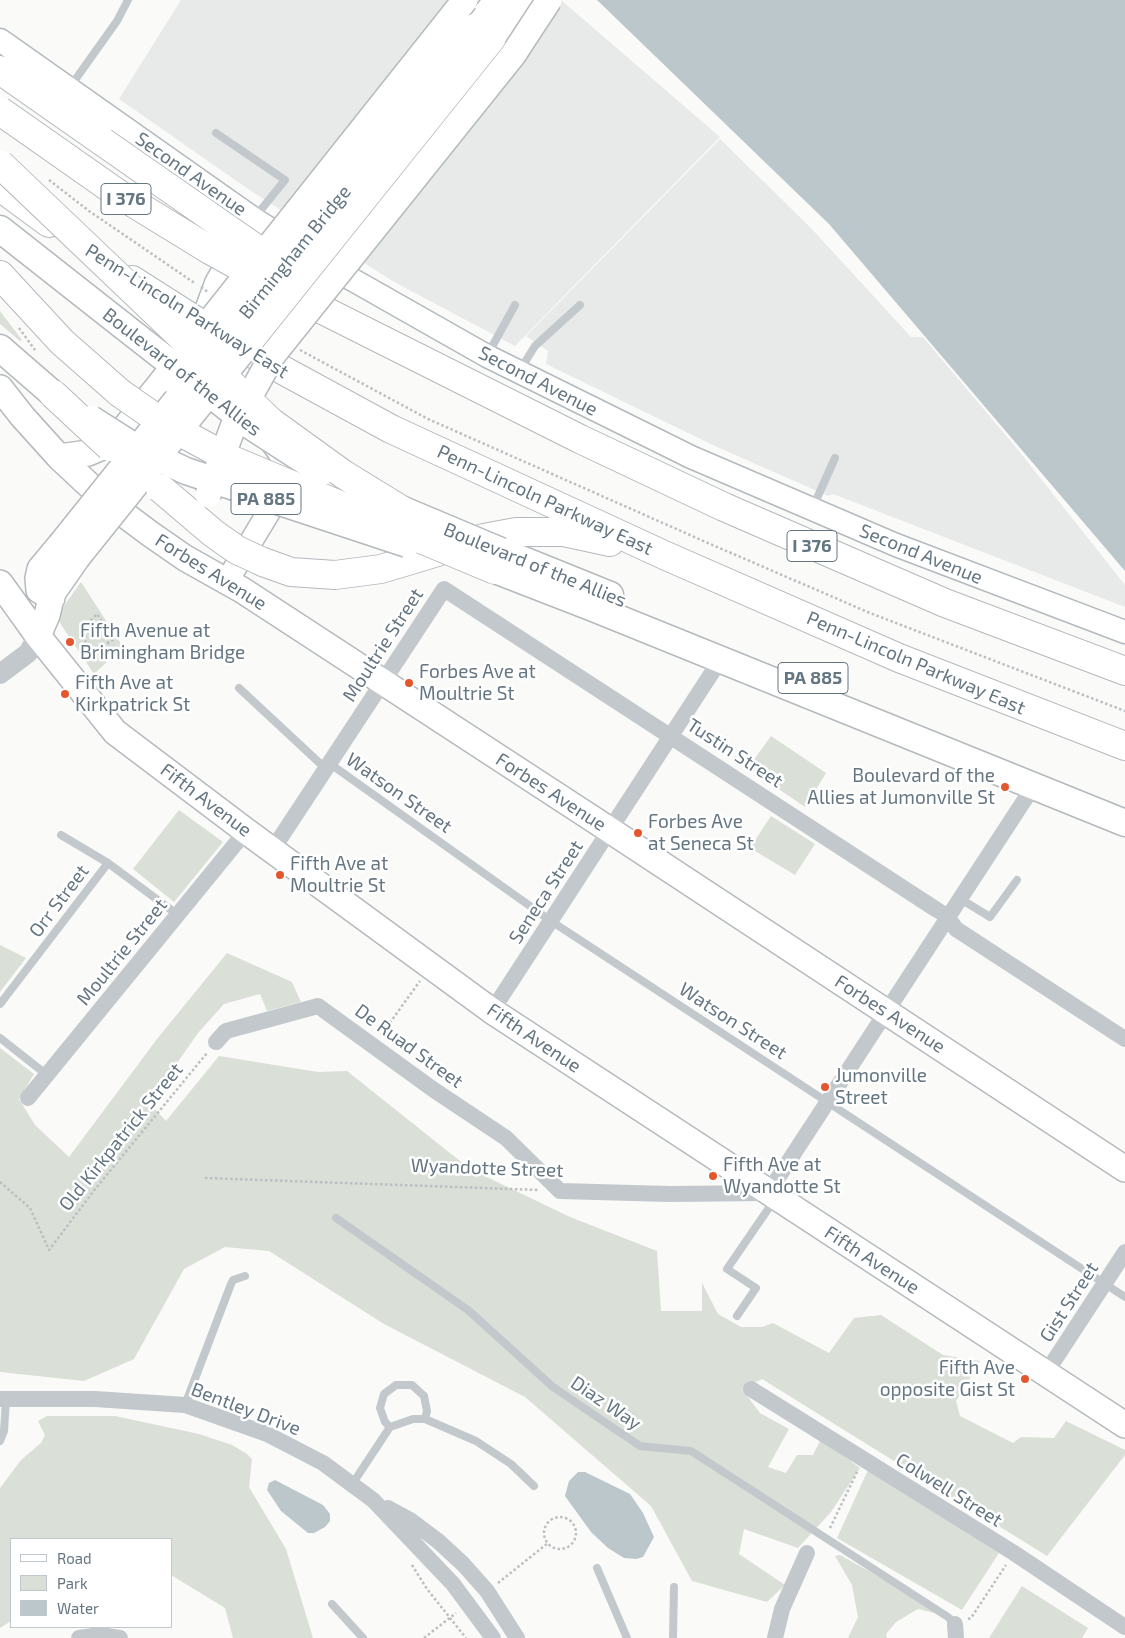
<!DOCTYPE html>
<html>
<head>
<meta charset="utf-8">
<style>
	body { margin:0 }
	#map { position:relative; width:1125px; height:1638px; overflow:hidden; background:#fafaf8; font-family:"Exo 2",sans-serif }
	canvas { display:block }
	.legend { position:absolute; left:10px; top:1538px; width:162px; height:90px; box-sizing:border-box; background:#fff; border:1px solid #c1c8cd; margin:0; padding:6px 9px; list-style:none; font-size:15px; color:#657683 }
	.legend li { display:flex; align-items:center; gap:10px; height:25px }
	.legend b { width:25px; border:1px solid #c1c8cd }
</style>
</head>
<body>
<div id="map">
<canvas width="1125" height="1638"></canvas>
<ul class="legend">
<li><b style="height:6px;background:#fff"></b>Road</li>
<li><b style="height:14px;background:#dadfd7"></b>Park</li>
<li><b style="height:14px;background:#bbc7cb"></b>Water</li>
</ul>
</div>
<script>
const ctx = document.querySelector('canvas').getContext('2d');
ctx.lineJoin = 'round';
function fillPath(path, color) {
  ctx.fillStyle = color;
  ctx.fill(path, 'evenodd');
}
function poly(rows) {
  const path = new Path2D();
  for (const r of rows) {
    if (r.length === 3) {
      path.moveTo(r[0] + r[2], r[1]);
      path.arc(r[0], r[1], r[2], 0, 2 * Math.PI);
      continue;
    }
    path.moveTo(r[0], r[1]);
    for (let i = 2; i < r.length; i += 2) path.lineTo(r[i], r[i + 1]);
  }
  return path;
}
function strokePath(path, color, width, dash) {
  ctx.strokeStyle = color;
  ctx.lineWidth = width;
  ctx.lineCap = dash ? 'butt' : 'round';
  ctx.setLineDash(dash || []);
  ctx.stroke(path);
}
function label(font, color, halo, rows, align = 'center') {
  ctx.font = font + ' "Exo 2",sans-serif';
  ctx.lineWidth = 5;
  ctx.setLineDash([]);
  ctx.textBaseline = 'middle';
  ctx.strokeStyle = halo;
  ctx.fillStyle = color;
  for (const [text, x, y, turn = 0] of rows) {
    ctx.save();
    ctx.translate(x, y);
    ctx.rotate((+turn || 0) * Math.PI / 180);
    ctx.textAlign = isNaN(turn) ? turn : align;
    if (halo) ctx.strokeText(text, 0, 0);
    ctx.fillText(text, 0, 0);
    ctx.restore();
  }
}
fillPath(poly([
	[181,0,561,0,720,137,515,346,396,283,251,191,119,99],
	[720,139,811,228,911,337,923,337,1019,451,1125,585,1125,607,833,494,828,496,808,487,717,447,546,364,548,351,526,336]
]), '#e8e9e9');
fillPath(poly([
	[0,311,22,340,20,341,0,324],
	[81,582,123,647,94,674,56,617],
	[771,736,826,773,805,807,748,768],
	[179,810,223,842,174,902,133,869],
	[771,816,815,844,795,875,750,848],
	[0,945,26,958,0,992],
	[227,953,292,982,301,1002,267,1011,260,994,224,1004,198,1033,149,1103,166,1121,219,1056,318,1072,347,1071,470,1169,570,1217,657,1251,661,1311,702,1311,702,1283,718,1314,741,1327,762,1327,773,1323,829,1353,854,1318,881,1315,943,1355,980,1361,956,1401,960,1416,1013,1443,1021,1437,1054,1438,1066,1421,1125,1450,1125,1455,1047,1556,762,1379,742,1389,760,1413,789,1429,768,1467,786,1473,797,1455,813,1455,821,1439,860,1468,831,1512,798,1548,744,1529,739,1554,785,1585,767,1602,692,1581,651,1506,525,1397,384,1324,269,1251,225,1247,184,1269,134,1359,84,1381,0,1372,0,1048,34,1074,19,1099,35,1125,69,1157,157,1039],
	[47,1416,115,1416,199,1434,232,1445,247,1454,252,1459,249,1487,286,1549,313,1638,233,1638,225,1608,171,1575,171,1539,11,1539,11,1621,0,1628,0,1488,21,1460,41,1443,45,1435,38,1421],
	[868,1470,999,1553,962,1610,837,1538],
	[840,1555,932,1606,938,1614,918,1609,896,1622,886,1634,887,1638,848,1638,858,1617,852,1585,835,1556],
	[1022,1586,1088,1628,1082,1638,989,1638]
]), '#dadfd7');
fillPath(poly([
	[597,0,1125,0,1125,571,829,224],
	[578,1472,585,1472,630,1494,643,1513,654,1537,643,1557,636,1559,624,1558,608,1548,591,1532,565,1496,569,1481],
	[275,1480,323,1505,330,1514,330,1521,325,1527,314,1533,308,1533,281,1511,267,1490,269,1483]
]), '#bbc7cb');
const secondary = poly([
	[0,40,254,219,294,244],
	[323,263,487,356,691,457,896,545,1125,632],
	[198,332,216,283,236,247],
	[227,581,281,492,285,472,284,463,280,454,268,437]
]);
const primary = poly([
	[476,26,497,0],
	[493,39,524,0],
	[0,388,22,416,59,457,105,500,149,533,185,558,242,590,599,823,1125,1169],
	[59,457,88,453,107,445,123,430,164,379],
	[0,583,38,636,115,732,246,831,492,1011,1125,1425],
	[52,598,39,590,38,578,40,569,60,545],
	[38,636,47,615,52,594,77,558]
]);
const trunk = poly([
	[0,229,122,325],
	[0,348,53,394],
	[501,551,610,595],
	[495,570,593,608,1125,823]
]);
const motorway = poly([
	[0,70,103,142],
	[0,187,49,223],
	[0,275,62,342,120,393],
	[132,280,190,317],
	[291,294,580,439,724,507,945,603,1125,671],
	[222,337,391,429,664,555,899,658,1125,746],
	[263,562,291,572,335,575,381,569,484,538,516,532,564,532,610,542]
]);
strokePath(secondary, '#b3babf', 25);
strokePath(primary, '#b5babe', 28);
strokePath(trunk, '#b4b9bd', 29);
strokePath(motorway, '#b4b9bd', 30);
strokePath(poly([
	[49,180,89,211,196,284],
	[19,328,35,350],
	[300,350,428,419,708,543,870,613,1125,711],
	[82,660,86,657,114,639,97,614,85,626,86,657],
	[381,1035,420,981],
	[205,1178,539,1190],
	[0,1182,30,1208,49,1250,96,1188,207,1053],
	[560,1533,16],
	[830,1528,857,1472],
	[412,1565,427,1589,466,1638],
	[498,1583,548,1543],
	[968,1619,971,1618,1006,1565],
	[424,1638,456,1613]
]), '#bbbfc2', 2.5, [2.5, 2.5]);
strokePath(poly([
	[70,87,117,21,128,0],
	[216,133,285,180,255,217],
	[488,354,515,305],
	[520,370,535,346,580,305],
	[813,507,835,458],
	[239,688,326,769],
	[329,763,551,921,1125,1297],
	[61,835,108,863,178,915],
	[959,898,990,917,1017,880],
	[0,1004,108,863],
	[0,1038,47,1075],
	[336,1218,468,1310,553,1387,640,1446,691,1451,948,1617,955,1624],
	[737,1316,756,1288,727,1269,775,1199],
	[185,1405,231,1284,233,1280,245,1276],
	[390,1427,385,1422,380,1408,384,1394,396,1385,412,1385,424,1396,427,1411,425,1419],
	[0,1441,4,1431,6,1399],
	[353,1483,390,1427,413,1419,425,1419,476,1441,511,1464,534,1486],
	[597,1568,627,1638],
	[332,1604,363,1638],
	[673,1638,674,1587]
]), '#c3c8cc', 8);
strokePath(poly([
	[273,849,444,589,937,910,947,916,956,929,1125,1039],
	[492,1011,715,668],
	[216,1042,226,1031,318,1006,434,1090,506,1138,560,1191,669,1194,768,1193,1033,787],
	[28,1098,246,831],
	[1046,1373,1125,1252],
	[751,1389,1014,1553,1125,1627],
	[0,1399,95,1399,185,1405,267,1434,323,1463,373,1500,453,1584,493,1638],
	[388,1508,410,1520,438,1541,463,1564,487,1591,517,1638],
	[955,1624,956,1638],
	[79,1638,100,1635,120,1638],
	[775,1638,782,1609,807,1553]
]), '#c3c8cc', 16);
strokePath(poly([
	[0,674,28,653,38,636]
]), '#c3c8cc', 20);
strokePath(secondary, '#fff', 22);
strokePath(primary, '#fff', 25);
strokePath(trunk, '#fff', 26);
strokePath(motorway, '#fff', 28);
const primaryBridge = poly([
	[164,379,465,0],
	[208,495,233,427,272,356,513,55,549,0],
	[60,545,476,26],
	[77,558,493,39]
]);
const trunkBridge = poly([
	[122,325,251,426,322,472],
	[91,419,135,447,186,471,407,544],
	[382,501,501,551]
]);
const motorwayBridge = poly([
	[0,111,117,193,210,250,259,277],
	[103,142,271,259],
	[0,164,271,422,343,474,403,511],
	[190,317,212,331],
	[120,393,160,421,232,460,495,570],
	[53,394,110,447],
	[160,488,213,533,237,550,263,562]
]);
strokePath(primaryBridge, '#b5babe', 28, []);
strokePath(trunkBridge, '#b4b9bd', 29, []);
strokePath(motorwayBridge, '#b4b9bd', 30, []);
strokePath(poly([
	[201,287,208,292]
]), '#bbbfc2', 2.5, [2.5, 2.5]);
strokePath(primaryBridge, '#fff', 25);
strokePath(trunkBridge, '#fff', 26);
strokePath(motorwayBridge, '#fff', 28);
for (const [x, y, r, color] of [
	[70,642,5,"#e4572e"],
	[409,683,5,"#e4572e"],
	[65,694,5,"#e4572e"],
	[1005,787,5,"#e4572e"],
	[638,833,5,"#e4572e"],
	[280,875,5,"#e4572e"],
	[825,1087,5,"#e4572e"],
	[713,1176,5,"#e4572e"],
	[1025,1379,5,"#e4572e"]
]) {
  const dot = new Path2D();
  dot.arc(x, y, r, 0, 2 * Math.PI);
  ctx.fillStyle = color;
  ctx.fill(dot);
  strokePath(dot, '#fff', 2);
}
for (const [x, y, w] of [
	[126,199,50],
	[266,499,70],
	[812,546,50],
	[813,678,70]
]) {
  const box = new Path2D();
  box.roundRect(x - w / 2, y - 15.5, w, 31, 4);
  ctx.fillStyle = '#fff';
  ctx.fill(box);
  strokePath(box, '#657683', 1);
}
label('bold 18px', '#657683', null, [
	["I 376",126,199],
	["PA 885",266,499],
	["I 376",812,546],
	["PA 885",813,678]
]);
label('19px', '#657683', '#fff', [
	["Second Avenue",191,174,35],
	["Birmingham Bridge",295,252,-51],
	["Penn-Lincoln Parkway East",187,311,32],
	["Boulevard of the Allies",182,372,38],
	["Second Avenue",538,381,27],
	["Penn-Lincoln Parkway East",545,500,25],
	["Second Avenue",921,554,22],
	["Boulevard of the Allies",535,565,22],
	["Forbes Avenue",211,572,32],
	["Moultrie Street",383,645,-57],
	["Penn-Lincoln Parkway East",916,663,23],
	["Tustin Street",735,753,33],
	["Forbes Avenue",551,792,33],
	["Watson Street",399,793,35],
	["Fifth Avenue",206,800,37],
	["Seneca Street",546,892,-57],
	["Orr Street",59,901,-53],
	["Moultrie Street",122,952,-51],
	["Forbes Avenue",890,1014,33],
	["Watson Street",733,1021,33],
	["Fifth Avenue",534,1038,34],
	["De Ruad Street",409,1046,36],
	["Old Kirkpatrick Street",121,1137,-51],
	["Wyandotte Street",487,1168,2],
	["Fifth Avenue",872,1260,33],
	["Gist Street",1069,1302,-57],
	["Diaz Way",606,1403,34],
	["Bentley Drive",246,1409,21],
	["Colwell Street",949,1490,32]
]);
label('19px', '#657683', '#fff', [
	["Fifth Avenue at",80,631],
	["Brimingham Bridge",80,653],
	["Forbes Ave at",419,672],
	["Moultrie St",419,694],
	["Fifth Ave at",75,683],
	["Kirkpatrick St",75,705],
	["Boulevard of the",995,776,"right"],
	["Allies at Jumonville St",995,798,"right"],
	["Forbes Ave",648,822],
	["at Seneca St",648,844],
	["Fifth Ave at",290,864],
	["Moultrie St",290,886],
	["Jumonville",835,1076],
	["Street",835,1098],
	["Fifth Ave at",723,1165],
	["Wyandotte St",723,1187],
	["Fifth Ave",1015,1368,"right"],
	["opposite Gist St",1015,1390,"right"]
], 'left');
</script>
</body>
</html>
